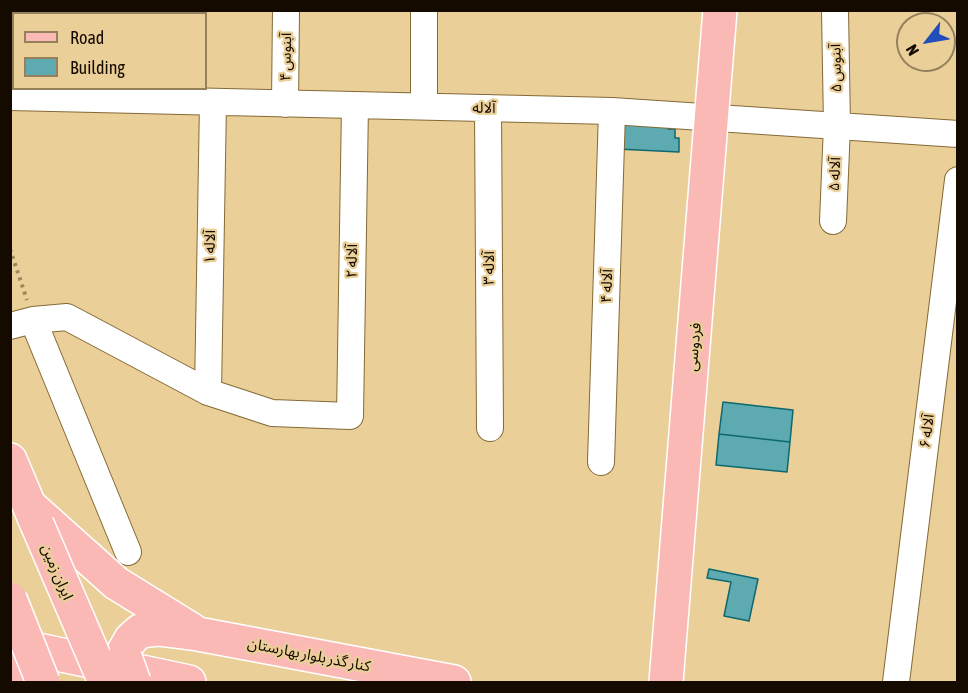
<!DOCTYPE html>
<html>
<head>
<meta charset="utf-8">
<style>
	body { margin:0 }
	#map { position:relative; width:968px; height:693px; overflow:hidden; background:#ebcf99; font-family:"Asap Condensed",sans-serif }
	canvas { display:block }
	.frame { position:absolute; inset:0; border:12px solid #140a00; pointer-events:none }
	.legend { position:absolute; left:12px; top:12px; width:195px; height:78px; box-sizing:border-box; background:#ebcf99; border:2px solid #95805c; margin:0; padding:8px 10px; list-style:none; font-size:18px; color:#140a00 }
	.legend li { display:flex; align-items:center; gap:12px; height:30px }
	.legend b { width:30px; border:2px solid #95805c }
	.north { position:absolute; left:896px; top:12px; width:60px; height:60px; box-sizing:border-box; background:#ebcf99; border:2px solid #95805c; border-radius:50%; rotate:239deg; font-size:16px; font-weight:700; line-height:24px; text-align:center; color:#140a00 }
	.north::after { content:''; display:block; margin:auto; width:21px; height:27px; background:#214ebb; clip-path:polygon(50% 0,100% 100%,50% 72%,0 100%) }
</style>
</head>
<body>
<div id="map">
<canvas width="968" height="693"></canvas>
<div class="frame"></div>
<ul class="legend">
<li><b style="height:8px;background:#fbb9b6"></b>Road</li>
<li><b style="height:16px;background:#5daab1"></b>Building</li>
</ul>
<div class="north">N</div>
</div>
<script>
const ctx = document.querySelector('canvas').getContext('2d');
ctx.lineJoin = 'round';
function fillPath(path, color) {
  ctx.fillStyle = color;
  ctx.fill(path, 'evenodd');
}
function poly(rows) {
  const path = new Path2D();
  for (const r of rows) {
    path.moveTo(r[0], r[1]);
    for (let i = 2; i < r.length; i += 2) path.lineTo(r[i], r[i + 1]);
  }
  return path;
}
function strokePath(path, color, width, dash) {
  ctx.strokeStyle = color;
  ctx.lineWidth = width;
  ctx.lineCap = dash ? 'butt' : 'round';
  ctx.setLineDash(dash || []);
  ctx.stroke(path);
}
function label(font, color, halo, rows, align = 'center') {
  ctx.font = font + ' "Asap Condensed","Noto Sans Arabic",sans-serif';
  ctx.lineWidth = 4.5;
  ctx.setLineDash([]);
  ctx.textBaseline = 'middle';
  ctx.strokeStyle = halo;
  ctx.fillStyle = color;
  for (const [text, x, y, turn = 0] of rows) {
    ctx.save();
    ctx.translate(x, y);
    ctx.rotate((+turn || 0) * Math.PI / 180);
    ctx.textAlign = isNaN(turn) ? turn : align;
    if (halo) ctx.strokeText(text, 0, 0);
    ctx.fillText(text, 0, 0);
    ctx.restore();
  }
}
const building = poly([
	[620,122,668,122,668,129,675,129,675,138,679,138,679,152,617,149,620,122],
	[723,402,793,410,790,442,719,434,723,402],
	[719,434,790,442,787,472,716,465,719,434],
	[709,569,758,579,749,621,724,616,731,582,707,578,709,569]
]);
fillPath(building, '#5daab1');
strokePath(building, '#0e686f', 1.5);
const minor = poly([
	[424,10,424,106],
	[138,14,138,10],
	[10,97,612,111,958,134],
	[285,104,286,10],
	[488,108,490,428],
	[833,221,837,126,835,10],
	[33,320,128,552],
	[10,326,33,320,67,317,208,392,272,413,350,416,355,105],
	[208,392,213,102],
	[601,462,612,111],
	[896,682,958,180]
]);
const major = poly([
	[10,460,37,524],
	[30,506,116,583,192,630],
	[10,644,189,682],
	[125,657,124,651,131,639,140,631,158,629,198,634,454,682],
	[10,676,13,682],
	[666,682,720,10]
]);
strokePath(minor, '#836a36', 28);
strokePath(major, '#fff', 36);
strokePath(poly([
	[10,249,27,300]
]), '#9c8761', 4, [3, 4.5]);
strokePath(minor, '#fff', 26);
strokePath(major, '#fbb9b6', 33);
const majorBridge = poly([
	[37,524,105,682],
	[10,599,43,682],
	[125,657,134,682]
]);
strokePath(majorBridge, '#fff', 36, []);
strokePath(majorBridge, '#fbb9b6', 33);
label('15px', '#140a00', '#ebcf99', [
	["آبنوس ۴",286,57,-89],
	["آبنوس ۵",836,68,-91],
	["آلاله",484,108,1],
	["آلاله ۵",835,174,-88],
	["آلاله ۱",210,247,-89],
	["آلاله ۲",352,261,-89],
	["آلاله ۳",489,268,-90],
	["آلاله ۴",607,286,-88],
	["فردوسی",694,347,-85],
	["آلاله ۶",927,431,-83],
	["ایران زمین",57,572,67],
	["کنار گذر بلوار بهارستان",309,655,11]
]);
</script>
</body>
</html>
